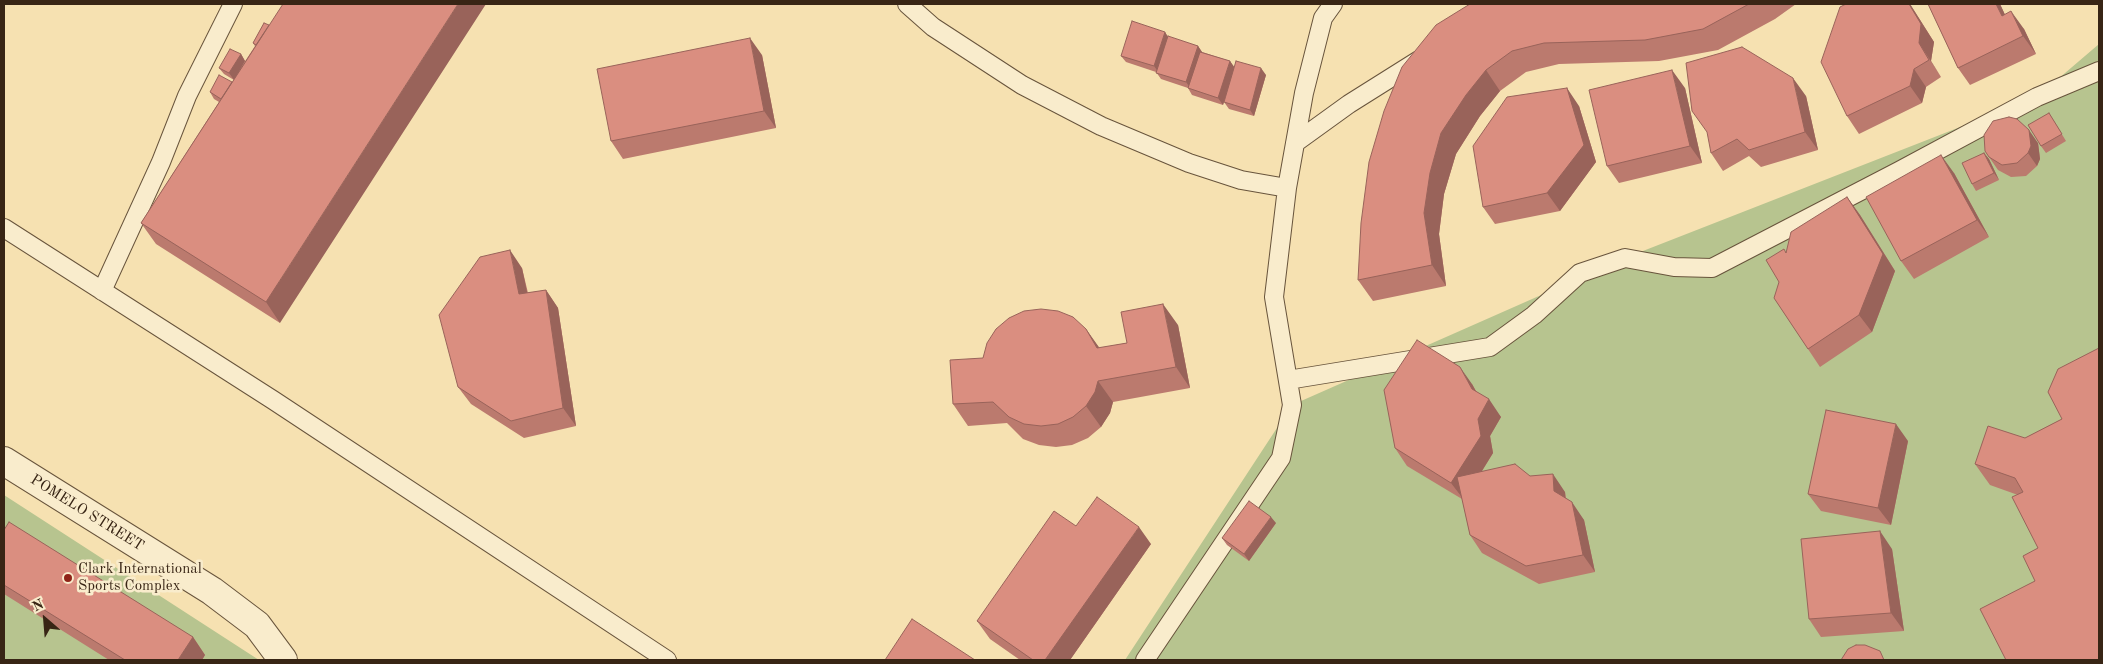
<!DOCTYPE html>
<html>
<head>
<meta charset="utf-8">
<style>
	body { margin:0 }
	#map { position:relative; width:2103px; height:664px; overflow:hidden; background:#f6e1b1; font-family:"Old Standard TT",serif }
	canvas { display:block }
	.frame { position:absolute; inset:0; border:5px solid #382515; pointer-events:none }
	.north { position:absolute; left:20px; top:594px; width:50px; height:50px; -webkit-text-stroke:4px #f9eccc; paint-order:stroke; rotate:333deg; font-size:14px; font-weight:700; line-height:20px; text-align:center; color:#382515 }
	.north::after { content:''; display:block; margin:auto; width:18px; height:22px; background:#382515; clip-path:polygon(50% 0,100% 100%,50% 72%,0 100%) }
</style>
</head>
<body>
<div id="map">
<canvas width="2103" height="664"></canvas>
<div class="frame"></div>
<div class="north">N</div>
</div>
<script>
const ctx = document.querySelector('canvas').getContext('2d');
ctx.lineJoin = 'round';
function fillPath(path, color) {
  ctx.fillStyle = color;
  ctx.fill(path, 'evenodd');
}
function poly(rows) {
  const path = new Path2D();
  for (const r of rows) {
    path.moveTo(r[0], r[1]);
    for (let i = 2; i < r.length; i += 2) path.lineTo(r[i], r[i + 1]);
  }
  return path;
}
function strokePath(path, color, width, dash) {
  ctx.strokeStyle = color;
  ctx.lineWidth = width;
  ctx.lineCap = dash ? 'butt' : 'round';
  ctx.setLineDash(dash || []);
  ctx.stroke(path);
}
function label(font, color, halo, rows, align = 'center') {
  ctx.font = font + ' "Old Standard TT",serif';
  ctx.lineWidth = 5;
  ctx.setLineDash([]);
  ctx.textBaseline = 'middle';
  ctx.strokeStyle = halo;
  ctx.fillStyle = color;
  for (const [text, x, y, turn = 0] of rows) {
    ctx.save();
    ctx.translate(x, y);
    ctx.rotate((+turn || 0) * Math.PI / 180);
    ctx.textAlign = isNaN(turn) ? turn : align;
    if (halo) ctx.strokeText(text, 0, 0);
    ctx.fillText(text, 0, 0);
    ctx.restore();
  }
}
fillPath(poly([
	[2099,44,2099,660,1125,660,1292,405,1625,258,2037,97],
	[4,495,259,660,4,660]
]), '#b7c48f');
const service = poly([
	[907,4,933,27,1022,85,1101,126,1189,163,1241,180,1287,188,1274,297,1292,405,1281,458,1145,660],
	[1295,143,1349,104,1419,60],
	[1287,188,1304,93,1323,18,1333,4],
	[4,228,273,400,667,660],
	[102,291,161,162,187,96,233,4],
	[1288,380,1490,347,1534,315,1580,273,1625,258,1674,267,1712,268,1899,171,2037,97,2099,71]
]);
const minor = poly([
	[4,461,212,591,257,625,283,660]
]);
strokePath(service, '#68543c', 20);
strokePath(minor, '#68543c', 30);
strokePath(service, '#f9eccc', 18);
strokePath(minor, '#f9eccc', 28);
fillPath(poly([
	[1470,4,1796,4,1775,19,1718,50,1659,61,1559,64,1526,72,1500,91,1480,116,1456,154,1444,194,1439,234,1446,286,1373,301,1358,280],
	[1846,4,1910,4,1934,42,1931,61,1941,77,1926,87,1922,103,1859,134,1847,116],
	[1928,4,2000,4,2005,15,2024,29,2036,54,1970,85,1958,68],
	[264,23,280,323,156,244,141,223,219,102,214,99,210,92,232,82,234,80,224,74,219,68,241,54,245,61,240,69,255,46,253,43],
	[1165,32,1168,37,1198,46,1202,52,1230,61,1234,68,1266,75,1254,116,1229,109,1224,102,1234,71,1223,105,1192,95,1188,88,1161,79,1156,72,1126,62,1121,56],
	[762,55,776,128,623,159,611,141],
	[1685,88,1702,163,1619,183,1607,166],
	[1806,96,1818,150,1761,167,1749,156,1723,171,1711,153],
	[1579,106,1596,162,1560,211,1495,224,1483,207],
	[2049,113,2066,141,2046,153,2041,146],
	[2038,143,2040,159,2037,166,2026,176,2011,177,1998,170,1989,157],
	[1984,153,1989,159,1999,180,1976,191,1972,184],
	[1954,173,1989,237,1914,279,1901,261],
	[1847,197,1860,215,1895,271,1872,332,1820,367,1808,349,1779,282,1786,252],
	[522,268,528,293,546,290,558,308,576,426,524,438,471,404,458,387],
	[1178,325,1190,388,1113,402,1110,413,1101,427,1088,438,1072,445,1056,447,1039,445,1023,439,1007,423,968,426,953,404,983,358,1086,329,1099,348,1127,343],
	[2099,348,2035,581,2038,548,2018,495,1990,485,1975,464,2062,419],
	[1472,384,1476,391,1501,417,1490,436,1493,453,1482,471,1530,476,1565,492,1566,498,1584,520,1595,572,1539,584,1482,553,1470,535,1462,499,1407,466,1395,448],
	[1908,441,1891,525,1821,511,1808,494],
	[1276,523,1249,561,1227,545,1222,538],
	[1076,526,1151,544,1070,660,1020,660,990,639,977,621],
	[4,530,193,637,205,655,202,660,109,660,4,594],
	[1892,549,1904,631,1821,637,1809,619]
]), '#bb7a6e');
fillPath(poly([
	[458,4,486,4,280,323,266,302],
	[1909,4,1910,4,1934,42,1931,61,1941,77,1919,43],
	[1996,4,2000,4,2014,34,2002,16],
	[2011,11,2024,29,2036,54,2023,36],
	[1165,32,1169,39,1159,73,1154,66],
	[750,38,762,55,776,128,764,111],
	[1198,46,1202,52,1191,89,1186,82],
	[241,54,245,61,234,80,229,73],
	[1230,61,1235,68,1223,105,1218,98],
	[1261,68,1266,75,1254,116,1250,110],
	[1914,69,1926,87,1922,103,1910,86],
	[1486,70,1500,91,1480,116,1456,154,1444,194,1439,234,1446,286,1432,265,1424,213,1430,173,1441,133,1466,95],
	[1672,70,1685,88,1702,163,1690,146],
	[1793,78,1806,96,1818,150,1805,132],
	[1567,88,1579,106,1596,162,1560,211,1547,193],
	[2029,130,2038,143,2040,159,2037,166,2028,153],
	[1984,153,1989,159,1999,180,1994,173],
	[1941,155,1954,173,1989,237,1977,220],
	[1847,197,1860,215,1895,271,1872,332,1859,315],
	[510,250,522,268,531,311,519,294],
	[546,290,558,308,576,426,563,408],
	[1163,304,1178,325,1190,388,1176,367],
	[1086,329,1101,350,1097,348],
	[1460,367,1472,384,1484,406,1472,389],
	[1098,381,1113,402,1110,413,1101,427,1086,406],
	[1489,399,1501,417,1490,436,1493,453,1464,500,1451,483,1478,419],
	[1896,424,1908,441,1891,525,1878,508],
	[1553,474,1565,492,1566,508,1554,491],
	[1572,502,1584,520,1595,572,1583,555],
	[1271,517,1276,523,1249,561,1244,554],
	[1139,527,1151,544,1070,660,1045,660],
	[1880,531,1892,549,1904,631,1891,613],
	[193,637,205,655,202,660,178,660]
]), '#99635a');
const building = poly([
	[283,4,458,4,266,302,141,223,283,4],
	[1470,4,1749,4,1703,29,1645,40,1544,43,1512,51,1486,70,1466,95,1441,133,1430,173,1424,213,1432,265,1358,280,1361,223,1369,162,1384,111,1402,67,1436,25,1470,4],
	[1846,4,1909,4,1921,24,1919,43,1929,60,1914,69,1910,86,1847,116,1821,62,1840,7,1846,4],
	[1928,4,1996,4,2002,16,2011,11,2023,36,1958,68,1928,4],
	[1132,21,1165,32,1154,66,1121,56,1132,21],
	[264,23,269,25,256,45,253,43,264,23],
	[1168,36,1198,46,1186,82,1156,73,1168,36],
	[750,38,764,111,611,141,597,69,750,38],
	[1742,47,1793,78,1805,132,1749,150,1737,139,1711,153,1707,132,1692,111,1686,63,1742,47],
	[230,49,241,54,229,73,219,68,230,49],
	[1200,52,1230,61,1218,98,1188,88,1200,52],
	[1236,61,1261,68,1250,110,1224,102,1236,61],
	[1672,70,1690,146,1607,166,1589,90,1672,70],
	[219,75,232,82,221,99,210,92,219,75],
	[1567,88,1584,145,1547,193,1483,207,1473,146,1507,97,1567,88],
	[2049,113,2062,134,2041,146,2028,125,2049,113],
	[2009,117,2017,119,2029,130,2031,146,2028,153,2017,163,2002,165,1989,157,1985,151,1984,135,1993,121,2009,117],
	[1984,153,1994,173,1972,184,1962,163,1984,153],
	[1941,155,1977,220,1901,261,1866,197,1941,155],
	[1847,197,1883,254,1859,315,1808,349,1774,298,1779,282,1766,260,1784,249,1786,253,1791,232,1847,197],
	[510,250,519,294,546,290,563,408,511,421,458,387,439,315,480,257,510,250],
	[1163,304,1176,367,1098,381,1095,392,1086,406,1073,417,1058,424,1041,426,1024,424,1009,417,993,402,953,404,950,360,983,358,987,343,996,329,1009,318,1024,311,1041,309,1058,311,1073,317,1086,329,1097,348,1127,343,1121,312,1163,304],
	[1417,340,1460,367,1472,389,1489,399,1478,419,1481,436,1451,483,1395,448,1384,390,1417,340],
	[2099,348,2099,660,2006,660,1980,609,2035,581,2023,556,2038,548,2012,497,2023,492,2015,478,1975,464,1988,426,2025,438,2062,419,2048,392,2058,369,2099,348],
	[1826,410,1896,424,1878,508,1808,494,1826,410],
	[1515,464,1530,476,1553,474,1554,491,1572,502,1583,555,1526,566,1470,535,1457,477,1515,464],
	[1097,497,1139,527,1045,660,1033,660,977,621,1054,511,1076,526,1097,497],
	[1249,501,1271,517,1244,554,1222,538,1249,501],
	[9,522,193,637,178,660,125,660,4,585,4,530,9,522],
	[1880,531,1891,613,1809,619,1801,539,1880,531],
	[912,619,975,660,885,660,912,619],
	[1856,645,1865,645,1880,651,1884,660,1841,660,1848,649,1856,645]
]);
fillPath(building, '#da8e80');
strokePath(building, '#99635a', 1);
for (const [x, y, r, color] of [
	[68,578,5,"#8f2418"]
]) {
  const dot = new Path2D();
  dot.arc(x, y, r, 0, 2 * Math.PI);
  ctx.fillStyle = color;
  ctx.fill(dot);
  strokePath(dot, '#f9eccc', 2);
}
label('15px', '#382515', '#f9eccc', [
	["POMELO STREET",87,513,32]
]);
label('15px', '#382515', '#f9eccc', [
	["Clark International",78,569],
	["Sports Complex",78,586]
], 'left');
</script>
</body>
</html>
